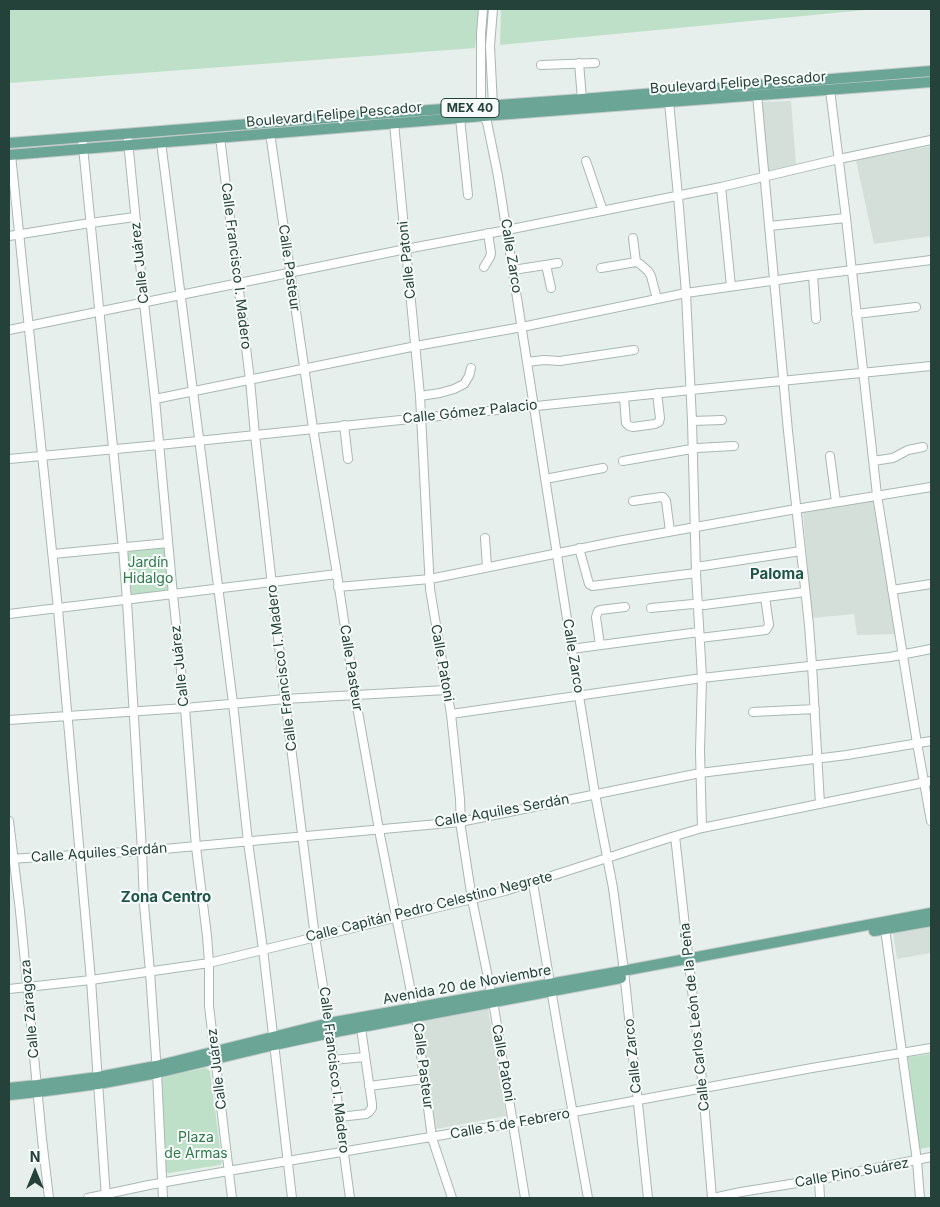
<!DOCTYPE html>
<html>
<head>
<meta charset="utf-8">
<style>
	body { margin:0 }
	#map { position:relative; width:940px; height:1207px; overflow:hidden; background:#e6efeb; font-family:Inter,sans-serif }
	canvas { display:block }
	.frame { position:absolute; inset:0; border:10px solid #24423a; pointer-events:none }
	.north { position:absolute; left:10px; top:1147px; width:50px; height:50px; -webkit-text-stroke:4px #f7fbf9; paint-order:stroke; rotate:0deg; font-size:14px; font-weight:700; line-height:20px; text-align:center; color:#24423a }
	.north::after { content:''; display:block; margin:auto; width:18px; height:22px; background:#24423a; clip-path:polygon(50% 0,100% 100%,50% 72%,0 100%) }
</style>
</head>
<body>
<div id="map">
<canvas width="940" height="1207"></canvas>
<div class="frame"></div>
<div class="north">N</div>
</div>
<script>
const ctx = document.querySelector('canvas').getContext('2d');
ctx.lineJoin = 'round';
function fillPath(path, color) {
  ctx.fillStyle = color;
  ctx.fill(path, 'evenodd');
}
function poly(rows) {
  const path = new Path2D();
  for (const r of rows) {
    path.moveTo(r[0], r[1]);
    for (let i = 2; i < r.length; i += 2) path.lineTo(r[i], r[i + 1]);
  }
  return path;
}
function strokePath(path, color, width, dash) {
  ctx.strokeStyle = color;
  ctx.lineWidth = width;
  ctx.lineCap = dash ? 'butt' : 'round';
  ctx.setLineDash(dash || []);
  ctx.stroke(path);
}
function label(font, color, halo, rows, align = 'center') {
  ctx.font = font + ' Inter,sans-serif';
  ctx.lineWidth = 4;
  ctx.setLineDash([]);
  ctx.textBaseline = 'middle';
  ctx.strokeStyle = halo;
  ctx.fillStyle = color;
  for (const [text, x, y, turn = 0] of rows) {
    ctx.save();
    ctx.translate(x, y);
    ctx.rotate((+turn || 0) * Math.PI / 180);
    ctx.textAlign = isNaN(turn) ? turn : align;
    if (halo) ctx.strokeText(text, 0, 0);
    ctx.fillText(text, 0, 0);
    ctx.restore();
  }
}
fillPath(poly([
	[791,101,796,164,766,171,761,102],
	[931,146,931,236,874,244,856,160],
	[875,499,895,634,857,635,854,614,812,618,803,512],
	[931,926,931,953,897,959,893,932],
	[488,1008,506,1116,436,1129,421,1021]
]), '#d4dfda');
fillPath(poly([
	[9,9,479,9,475,48,9,83],
	[501,9,876,9,500,45],
	[165,546,169,590,131,595,126,552],
	[931,1054,931,1147,919,1149,908,1057],
	[206,1068,210,1071,222,1163,220,1165,169,1173,166,1172,160,1080,163,1077]
]), '#bfe0c8');
const minor = poly([
	[493,9,490,46,493,106],
	[579,63,582,99],
	[541,65,595,63],
	[830,90,846,218,877,495,917,743,931,821],
	[757,95,788,431,809,625,812,665,820,804],
	[669,102,678,196,686,293,692,421,696,573,702,678,700,751,702,828],
	[481,107,481,34,483,9],
	[483,116,487,122,498,176,579,696,595,794,613,888,624,971,648,1198],
	[460,118,468,195],
	[394,123,420,396,430,589,451,714,460,799,461,828,472,899,494,1007,525,1198],
	[270,133,313,428,337,574,355,695,379,830,416,1017,432,1138,452,1198],
	[82,137,123,548,127,601,142,851,144,904,150,972,157,1073,163,1198],
	[220,137,250,380,255,435,285,699,315,937,329,1023,339,1117,350,1198],
	[128,141,144,303,155,399,173,595,185,708,196,847,207,936,209,963,209,1006,232,1198],
	[161,142,233,703,248,842,263,949,292,1198],
	[11,155,58,609,91,980,106,1198],
	[586,161,603,211],
	[721,187,731,286],
	[769,226,846,218],
	[9,236,90,223,135,217],
	[633,238,636,262],
	[546,265,551,288],
	[484,267,490,257,491,253,488,233],
	[601,268,636,262,640,264,648,271,651,276,657,299],
	[513,270,558,263],
	[813,275,816,319],
	[856,314,916,307],
	[9,330,406,249,507,230,721,187,839,159,931,140],
	[527,362,544,360,560,361,634,350],
	[420,396,440,393,454,389,464,384,469,376,471,368],
	[624,397,626,423,629,426,633,427,655,424,659,422,660,418,657,393],
	[155,399,416,346,522,327,686,293,813,275,931,260],
	[692,421,722,420],
	[344,425,348,459],
	[830,456,836,502],
	[9,459,159,445,691,390,931,366],
	[623,461,697,448,734,446],
	[873,461,893,458,908,450,923,447],
	[545,479,603,468],
	[633,501,661,497,663,497,666,501,670,531],
	[485,538,487,567],
	[579,548,589,584,592,586,696,573],
	[53,554,168,543],
	[696,567,801,551],
	[338,587,430,579,618,541,796,509,931,487],
	[892,590,931,584],
	[651,608,693,604,704,605,805,592],
	[9,614,337,574],
	[700,638,766,630,769,625,765,597],
	[600,645,596,617,598,611,600,610,625,607],
	[571,649,699,632],
	[753,712,815,709],
	[451,714,702,678,890,657,931,649],
	[9,720,185,708,285,699,446,690],
	[9,821,20,911,42,1139,49,1198],
	[675,836,703,1089,712,1198],
	[9,859,142,851,460,822,700,773,847,755,931,741],
	[533,883,559,1036,588,1198],
	[885,929,917,1161,920,1198],
	[9,989,91,980,209,963,505,891,675,836,702,828,931,781],
	[333,1060,364,1057],
	[369,1086,424,1079],
	[339,1117,366,1114,369,1112,372,1108,372,1104,361,1028],
	[819,1180,820,1198],
	[88,1198,149,1185,228,1171,514,1123,812,1068,931,1048],
	[713,1198,741,1192,822,1179,931,1157]
]);
const major = poly([
	[9,143,402,112,582,99,931,71],
	[9,155,483,116,931,82],
	[874,931,931,921],
	[9,1088,37,1085,98,1077,156,1066,329,1023,628,970,931,913],
	[9,1095,38,1092,98,1084,157,1073,274,1045,330,1033,621,978]
]);
strokePath(minor, '#a8b8b2', 10);
strokePath(major, '#c2cac8', 12);
strokePath(minor, '#fff', 8);
strokePath(major, '#6aa596', 10);
for (const [x, y, w] of [
	[470,108,58]
]) {
  const box = new Path2D();
  box.roundRect(x - w / 2, y - 9.5, w, 19, 4);
  ctx.fillStyle = '#f7fbf9';
  ctx.fill(box);
  strokePath(box, '#24423a', 1);
}
label('bold 12px', '#24423a', null, [
	["MEX 40",470,108]
]);
label('14px', '#24423a', '#f7fbf9', [
	["Boulevard Felipe Pescador",738,83,-4],
	["Boulevard Felipe Pescador",334,115,-5],
	["Calle Zarco",511,256,81],
	["Calle Patoni",407,260,-96],
	["Calle Juárez",140,263,-96],
	["Calle Francisco I. Madero",236,266,83],
	["Calle Pasteur",289,268,82],
	["Calle Gómez Palacio",470,412,-6],
	["Calle Zarco",573,656,81],
	["Calle Patoni",442,663,80],
	["Calle Juárez",180,666,-96],
	["Calle Francisco I. Madero",282,668,-97],
	["Calle Pasteur",351,668,81],
	["Calle Aquiles Serdán",502,811,-10],
	["Calle Aquiles Serdán",99,853,-4],
	["Calle Capitán Pedro Celestino Negrete",429,907,-14],
	["Avenida 20 de Noviembre",467,985,-10],
	["Calle Zaragoza",30,1009,-95],
	["Calle Carlos León de la Peña",695,1017,-96],
	["Calle Zarco",633,1056,-96],
	["Calle Patoni",503,1063,80],
	["Calle Pasteur",423,1066,83],
	["Calle Juárez",217,1069,-97],
	["Calle Francisco I. Madero",334,1070,83],
	["Calle 5 de Febrero",510,1124,-10],
	["Calle Pino Suárez",852,1173,-10]
]);
label('14px', '#2d7a4b', '#f7fbf9', [
	["Jardín",148,563],
	["Hidalgo",148,579],
	["Plaza",196,1138],
	["de Armas",196,1154]
]);
label('bold 15px', '#1f5548', '#f7fbf9', [
	["Paloma",777,574],
	["Zona Centro",166,897]
]);
</script>
</body>
</html>
